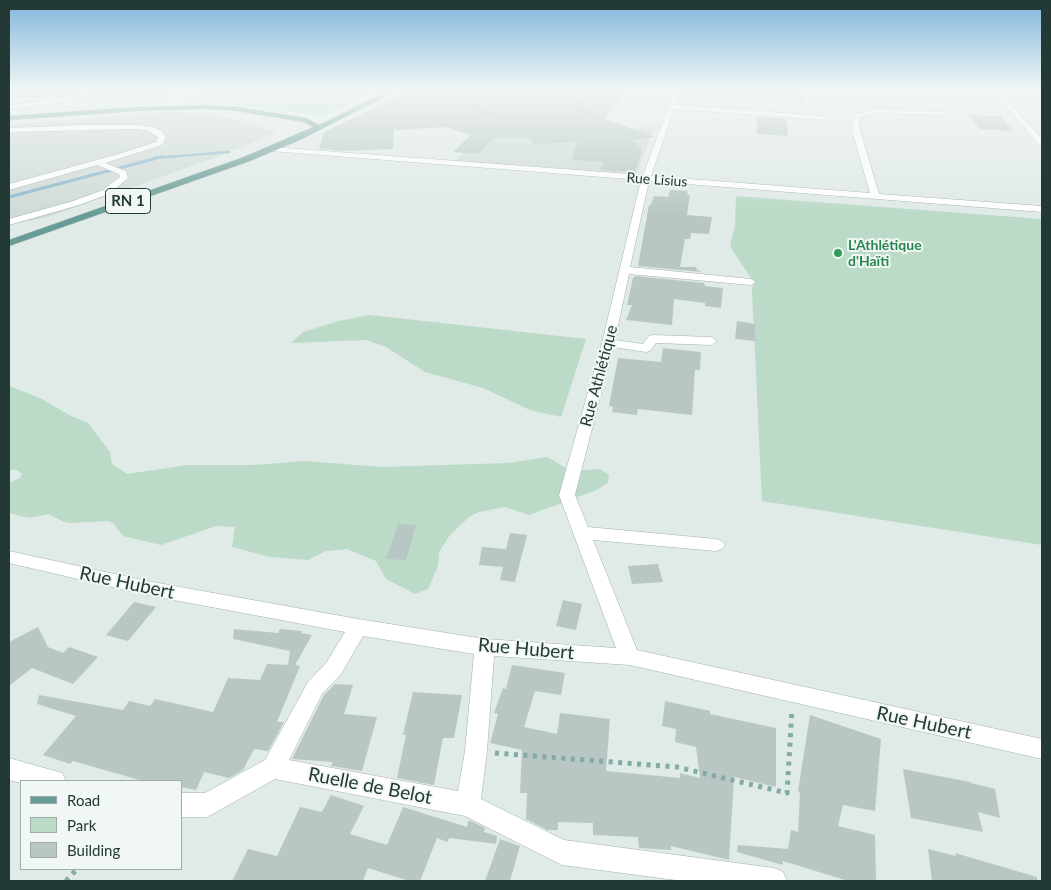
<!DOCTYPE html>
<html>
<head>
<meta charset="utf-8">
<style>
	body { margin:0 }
	#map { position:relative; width:1051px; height:890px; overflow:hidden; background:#e0eae7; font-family:Lato,sans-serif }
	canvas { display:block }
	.frame { position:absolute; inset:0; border:10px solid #223936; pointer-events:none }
	.legend { position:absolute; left:20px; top:780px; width:162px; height:90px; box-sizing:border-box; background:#f1f7f5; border:1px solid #9eaba9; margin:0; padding:6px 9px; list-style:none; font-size:15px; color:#223936 }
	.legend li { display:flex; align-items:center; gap:10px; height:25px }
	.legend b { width:25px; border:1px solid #9eaba9 }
</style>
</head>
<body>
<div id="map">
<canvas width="1051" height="890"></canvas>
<div class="frame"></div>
<ul class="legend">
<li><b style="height:6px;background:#689c97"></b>Road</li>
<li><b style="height:14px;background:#bbdac8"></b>Park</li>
<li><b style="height:14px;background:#b9c7c4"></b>Building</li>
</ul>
</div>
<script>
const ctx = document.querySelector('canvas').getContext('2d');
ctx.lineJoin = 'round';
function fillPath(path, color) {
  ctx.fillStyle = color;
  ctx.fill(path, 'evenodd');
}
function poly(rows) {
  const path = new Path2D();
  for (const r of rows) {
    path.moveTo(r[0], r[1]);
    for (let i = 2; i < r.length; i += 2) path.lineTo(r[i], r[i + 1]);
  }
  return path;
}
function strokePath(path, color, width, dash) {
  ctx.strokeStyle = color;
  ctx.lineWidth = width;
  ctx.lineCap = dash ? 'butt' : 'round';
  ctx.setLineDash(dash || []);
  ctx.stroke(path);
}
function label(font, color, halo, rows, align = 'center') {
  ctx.font = font + ' Lato,sans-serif';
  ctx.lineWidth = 4;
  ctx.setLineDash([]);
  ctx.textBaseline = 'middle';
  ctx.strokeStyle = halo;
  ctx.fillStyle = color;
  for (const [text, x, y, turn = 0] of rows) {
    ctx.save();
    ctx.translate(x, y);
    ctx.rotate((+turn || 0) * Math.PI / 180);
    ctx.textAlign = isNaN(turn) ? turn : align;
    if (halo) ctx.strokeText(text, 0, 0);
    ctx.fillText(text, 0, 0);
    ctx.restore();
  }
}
fillPath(poly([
	[681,90,801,90,804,104,712,99,712,100,701,100,701,98,679,97],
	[168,112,207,113,234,119,277,133,206,161,48,217,9,225,9,125],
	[655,127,636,175,456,161,482,133]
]), '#cfdad6');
fillPath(poly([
	[232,91,367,93,324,116,236,105,188,102,191,96],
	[736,196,1042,219,1042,545,762,501,752,289,754,283,730,246,735,225],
	[369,315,586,339,561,417,530,410,483,388,425,372,386,347,366,340,291,343,303,332,339,321],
	[9,386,42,399,69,415,88,423,110,452,112,464,127,474,187,465,253,465,306,461,381,467,508,463,547,457,571,471,600,469,609,475,608,483,594,491,529,515,505,507,479,512,469,517,450,535,439,552,438,566,428,589,415,594,386,579,376,561,347,549,326,551,308,560,270,557,232,547,235,527,216,526,161,545,123,536,113,523,108,521,72,523,64,522,49,514,29,518,9,513,9,483,20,478,22,474,17,470,9,470]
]), '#bbdac8');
strokePath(poly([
	[9,97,183,90],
	[154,158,229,152]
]), '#8cb8cb', 2.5);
strokePath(poly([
	[9,197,161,157]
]), '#8cb8cb', 3);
fillPath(poly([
	[412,90,620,90,618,100,605,119,655,137,632,140,642,150,635,172,600,170,603,162,572,160,577,142,534,144,529,137,494,138,479,154,453,152,471,135,446,127,394,130,393,149,345,151,319,149,324,132],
	[968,115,1000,116,1013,131,980,129],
	[757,117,786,119,788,136,757,134],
	[670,190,688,191,687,195,690,195,687,215,712,217,709,234,691,233,690,239,685,239,680,267,696,267,697,270,702,272,638,266,649,205,651,205,654,196,668,197],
	[635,276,704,283,705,286,723,288,721,308,705,306,705,303,674,299,672,325,626,320,632,305,627,305,633,278],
	[737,321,755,324,755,341,735,339],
	[663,348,701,352,700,370,695,370,692,415,638,409,637,415,612,412,613,407,609,406,618,358,661,362],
	[398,524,416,525,406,560,386,559],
	[510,533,527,535,515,582,500,580,503,567,479,565,482,547,506,549],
	[658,564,663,582,632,584,628,566],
	[563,600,582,604,576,630,556,626],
	[134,602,156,607,128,641,106,635],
	[38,627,48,647,63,653,69,647,98,657,73,684,32,668,9,686,9,642],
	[234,629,278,633,280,629,302,631,301,633,312,635,295,665,300,666,277,722,284,722,268,751,254,749,243,770,229,778,204,772,196,790,181,787,181,781,143,781,73,761,70,764,43,755,76,716,37,704,39,695,123,710,129,701,150,706,155,699,213,712,228,678,260,680,267,664,288,665,290,651,233,639],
	[512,665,565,673,561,695,535,691,524,727,557,734,560,713,610,719,606,771,680,778,680,773,700,778,696,747,675,742,676,729,662,726,665,701,710,711,710,714,776,728,776,787,734,777,729,860,671,846,671,850,639,848,638,837,593,835,593,823,558,822,558,830,547,830,526,819,527,793,520,793,522,750,490,743,498,714,494,713,503,688,506,689],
	[335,684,353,685,344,714,377,717,362,771,331,766,333,762,292,759,324,695],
	[413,692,462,695,454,738,443,738,434,785,397,778,406,735,403,735],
	[810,715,881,739,875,811,843,805,838,826,875,835,876,881,848,881,783,861,783,865,737,852,738,845,788,849,791,830,798,832,800,792,798,791],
	[903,769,970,782,971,783,995,789,1000,818,978,812,983,832,911,818],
	[331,795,364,806,350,834,387,845,403,807,467,827,468,821,471,821,485,828,484,832,497,836,496,844,449,838,447,842,437,838,420,881,409,881,368,868,363,881,232,881,248,849,277,856,300,807,322,812],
	[500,839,520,846,510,881,485,881],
	[928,849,956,856,955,853,1037,877,1037,881,932,881]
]), '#b9c7c4');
const minor = poly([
	[86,90,94,90,70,101,9,109,9,105,69,97,86,90],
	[188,90,196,90,167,108,162,107,178,95,188,90],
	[675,90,681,90,676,105,825,116,828,118,825,120,674,109,651,176,870,193,851,127,855,115,874,109,942,112,945,114,944,115,874,113,860,117,859,127,879,194,1042,206,1042,212,649,181,630,267,751,279,756,282,751,285,629,274,615,340,643,344,649,336,653,335,711,337,717,341,711,345,656,343,650,351,646,352,613,347,575,495,588,527,716,539,722,541,725,545,722,549,716,551,593,540,637,650,1042,739,1042,759,630,665,494,656,487,751,481,799,564,840,774,868,783,872,787,881,683,881,562,865,465,816,275,779,207,817,181,817,181,793,205,793,265,760,308,682,327,662,345,632,147,595,9,563,9,551,147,581,358,619,485,639,616,648,559,495,602,343,641,180,271,151,267,149,271,147,643,175,675,90],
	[363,636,474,654,465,751,458,791,289,760,322,694,341,674,363,636],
	[993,90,997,90,1042,139,1042,145,1039,145,993,90],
	[81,125,138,125,153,127,162,131,166,137,162,145,105,163,126,171,128,178,109,194,79,205,9,225,9,219,73,201,103,190,120,177,119,174,97,165,9,190,9,184,119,154,156,142,158,137,148,131,138,129,9,132,9,128,81,125],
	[9,758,62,773,66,781,21,781,21,783,9,780,9,758]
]);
const major = poly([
	[390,90,398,90,302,139,250,161,9,246,9,240,244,157,313,127,304,122,237,111,205,109,137,111,9,120,9,116,137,107,205,105,237,107,306,118,319,125,390,90]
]);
strokePath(minor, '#a3b1ae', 1);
strokePath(major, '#bdc4c3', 1);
strokePath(poly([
	[469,90,467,103,486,113,498,115,502,121],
	[569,90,573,93,579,109,591,113]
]), '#83aba5', 1, [1, 2]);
strokePath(poly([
	[495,753,677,767,787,793,792,710],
	[66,881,77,869]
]), '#83aba5', 5, [4, 5.5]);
fillPath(minor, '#fff');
fillPath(major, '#689c97');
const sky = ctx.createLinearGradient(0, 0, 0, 214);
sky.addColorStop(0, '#83b6dc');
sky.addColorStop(0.42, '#f1f6f4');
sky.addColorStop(1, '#f1f6f400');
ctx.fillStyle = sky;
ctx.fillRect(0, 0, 1051, 214);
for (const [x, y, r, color] of [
	[838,253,5,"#2e9e5b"]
]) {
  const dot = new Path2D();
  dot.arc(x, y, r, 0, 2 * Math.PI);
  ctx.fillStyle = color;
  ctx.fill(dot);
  strokePath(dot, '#f1f7f5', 2);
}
label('14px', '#223936', '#f1f7f5', [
	["Rue Lisius",657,180,4]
]);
label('bold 14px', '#27864d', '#f1f7f5', [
	["L'Athlétique",848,245],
	["d'Haïti",848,261]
], 'left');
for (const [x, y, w] of [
	[128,201,45]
]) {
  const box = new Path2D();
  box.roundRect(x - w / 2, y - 12.5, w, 25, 4);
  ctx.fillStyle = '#f1f7f5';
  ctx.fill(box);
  strokePath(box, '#223936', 1);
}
label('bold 15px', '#223936', null, [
	["RN 1",128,201]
]);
label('16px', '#223936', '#f1f7f5', [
	["Rue Athlétique",599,376,-75]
]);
label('19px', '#223936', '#f1f7f5', [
	["Rue Hubert",127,583,12],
	["Rue Hubert",526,649,5],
	["Rue Hubert",924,723,12],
	["Ruelle de Belot",370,786,11]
]);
</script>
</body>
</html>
